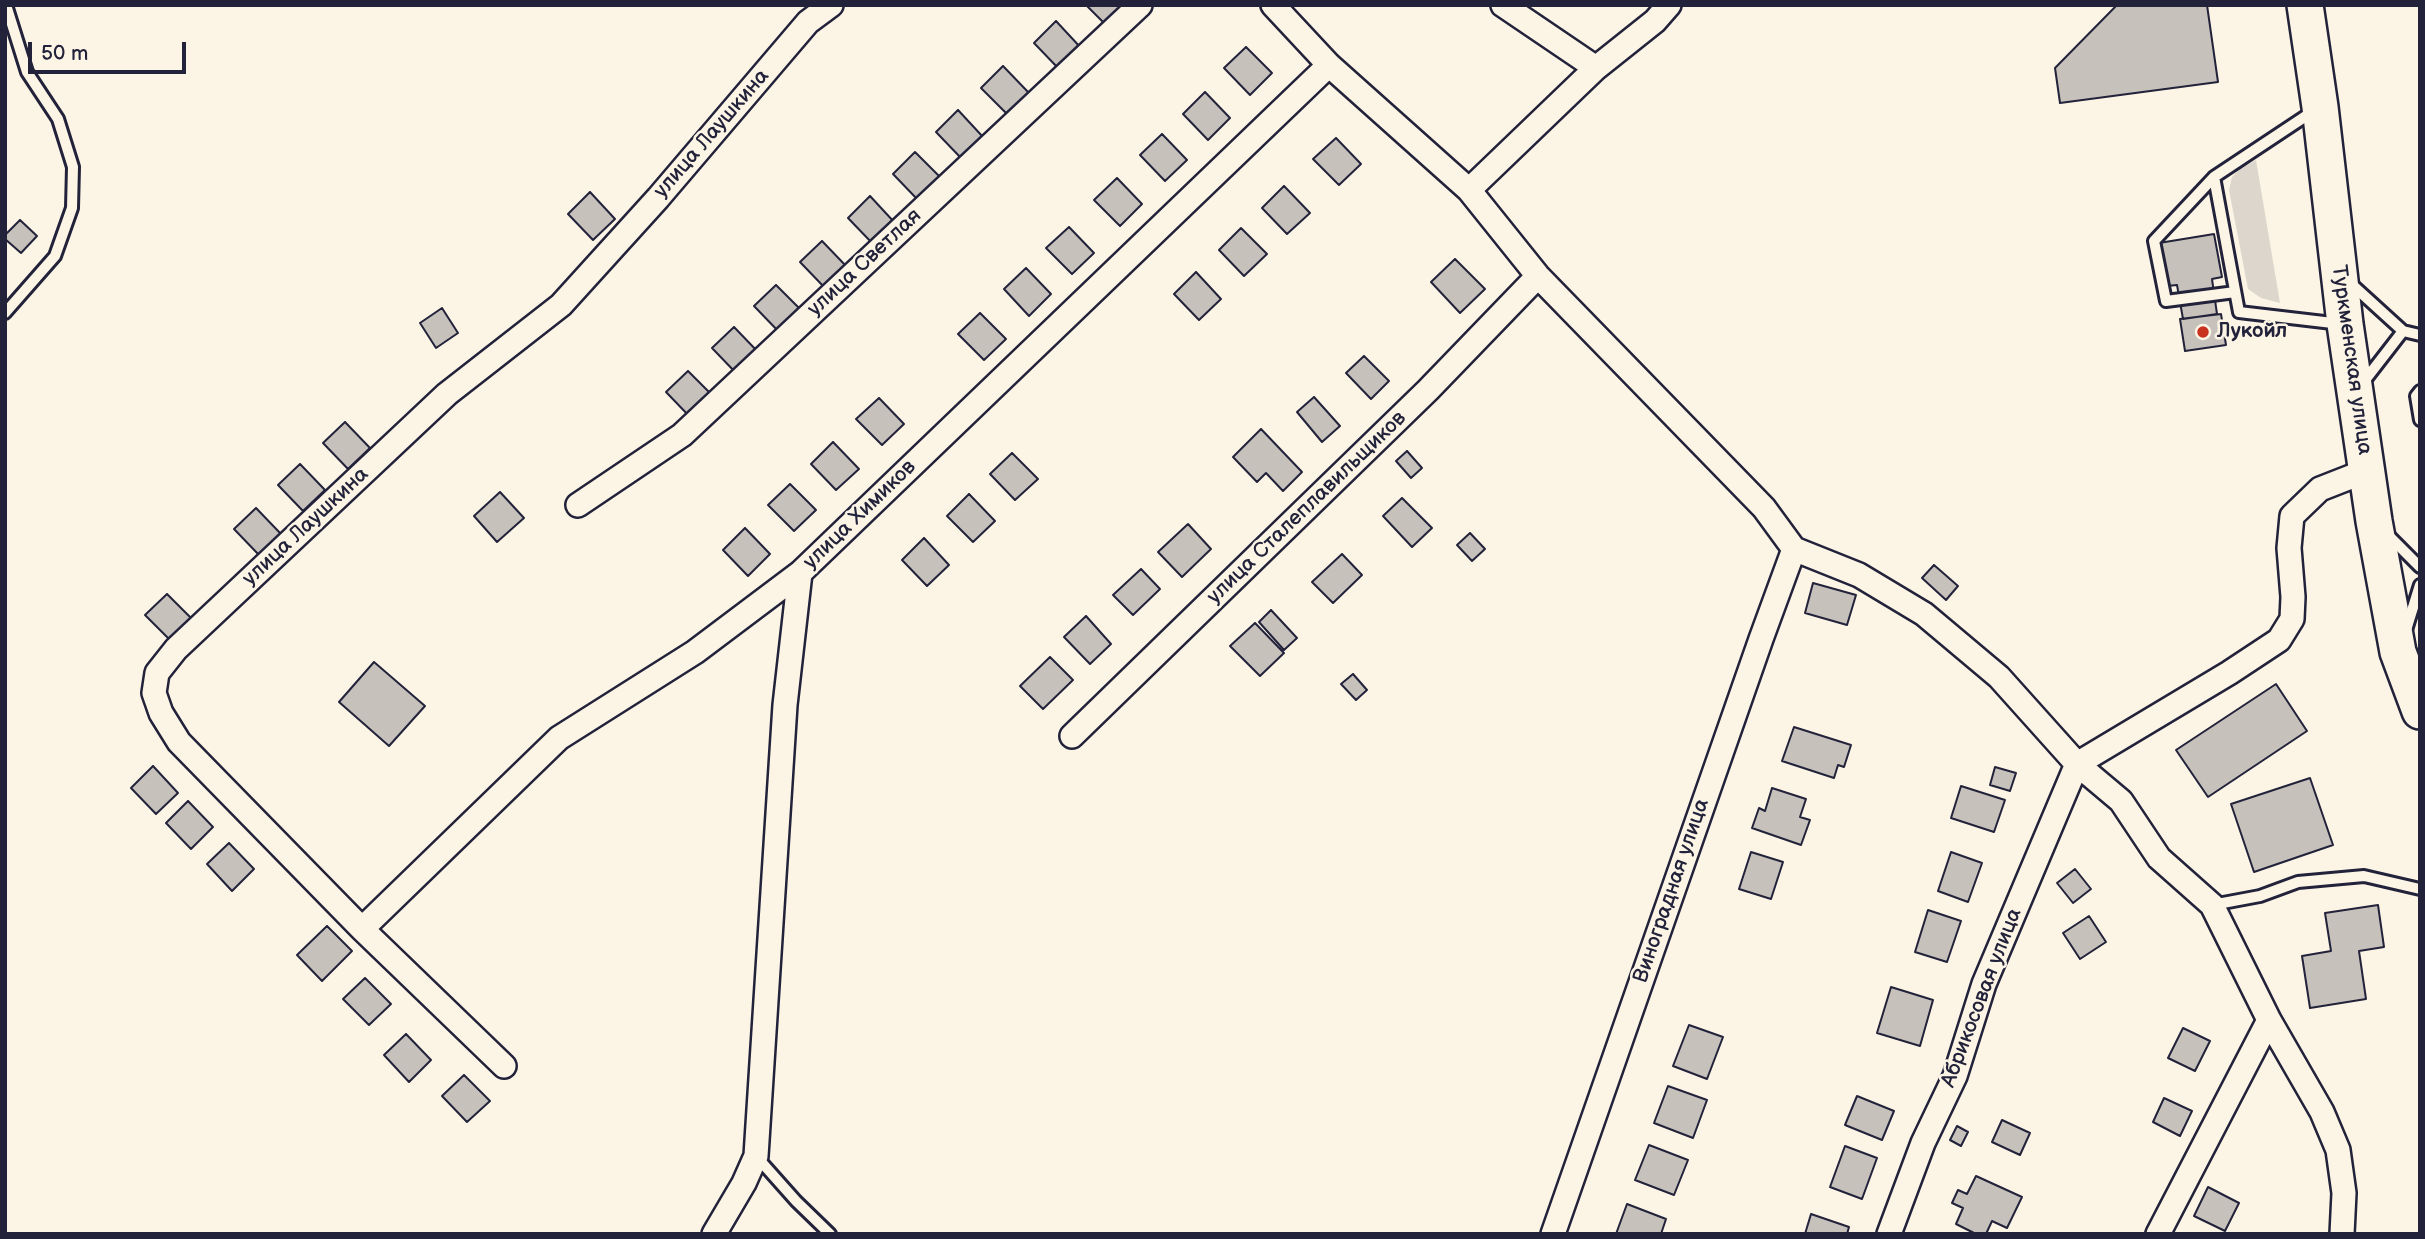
<!DOCTYPE html>
<html>
<head>
<meta charset="utf-8">
<style>
	body { margin:0 }
	#map { position:relative; width:2425px; height:1239px; overflow:hidden; background:#fcf5e5; font-family:"Balsamiq Sans",sans-serif }
	canvas { display:block }
	.frame { position:absolute; inset:0; border:7px solid #22223b; pointer-events:none }
	.scale { position:absolute; left:28px; top:42px; width:158px; height:32px; box-sizing:border-box; border:4px solid #22223b; border-top:0; padding-left:9px; font-size:21px; line-height:24px; white-space:nowrap; color:#22223b; -webkit-text-stroke:5px #fcf5e5; paint-order:stroke }
</style>
</head>
<body>
<div id="map">
<canvas width="2425" height="1239"></canvas>
<div class="frame"></div>
<div class="scale">50 m</div>
</div>
<script>
const ctx = document.querySelector('canvas').getContext('2d');
ctx.lineJoin = 'round';
function fillPath(path, color) {
  ctx.fillStyle = color;
  ctx.fill(path, 'evenodd');
}
function poly(rows) {
  const path = new Path2D();
  for (const r of rows) {
    path.moveTo(r[0], r[1]);
    for (let i = 2; i < r.length; i += 2) path.lineTo(r[i], r[i + 1]);
  }
  return path;
}
function strokePath(path, color, width, dash) {
  ctx.strokeStyle = color;
  ctx.lineWidth = width;
  ctx.lineCap = dash ? 'butt' : 'round';
  ctx.setLineDash(dash || []);
  ctx.stroke(path);
}
function label(font, color, halo, rows, align = 'center') {
  ctx.font = font + ' "Balsamiq Sans",sans-serif';
  ctx.lineWidth = 5;
  ctx.setLineDash([]);
  ctx.textBaseline = 'middle';
  ctx.strokeStyle = halo;
  ctx.fillStyle = color;
  for (const [text, x, y, turn = 0] of rows) {
    ctx.save();
    ctx.translate(x, y);
    ctx.rotate((+turn || 0) * Math.PI / 180);
    ctx.textAlign = isNaN(turn) ? turn : align;
    if (halo) ctx.strokeText(text, 0, 0);
    ctx.fillText(text, 0, 0);
    ctx.restore();
  }
}
fillPath(poly([
	[2256,160,2280,303,2261,298,2248,289,2229,190,2232,177,2240,169]
]), '#dcd6cc');
const building = poly([
	[1086,5,1125,5,1105,24,1086,5],
	[2117,5,2207,5,2218,82,2060,103,2055,68,2117,5],
	[1056,21,1081,48,1059,69,1034,43,1056,21],
	[1246,47,1272,73,1250,95,1224,68,1246,47],
	[1003,66,1029,93,1007,114,981,88,1003,66],
	[1205,92,1230,118,1208,140,1183,114,1205,92],
	[958,110,983,137,961,158,936,132,958,110],
	[1162,134,1187,160,1165,181,1140,155,1162,134],
	[1336,138,1361,164,1339,185,1313,159,1336,138],
	[915,152,941,178,918,200,893,174,915,152],
	[1117,178,1142,204,1120,226,1094,200,1117,178],
	[1284,186,1310,213,1287,234,1262,208,1284,186],
	[590,192,615,219,593,240,568,214,590,192],
	[870,196,895,223,873,244,848,218,870,196],
	[20,220,37,236,21,253,5,239,5,235,20,220],
	[1069,227,1094,253,1072,274,1046,248,1069,227],
	[1241,228,1267,254,1244,276,1219,250,1241,228],
	[2214,234,2222,277,2212,279,2217,314,2183,319,2177,285,2167,286,2159,243,2214,234],
	[822,241,847,267,825,288,800,262,822,241],
	[1455,259,1485,289,1460,313,1431,282,1455,259],
	[1026,268,1051,294,1029,316,1004,289,1026,268],
	[1196,272,1221,299,1199,320,1174,294,1196,272],
	[776,285,802,311,780,333,754,306,776,285],
	[442,308,458,333,436,348,420,323,442,308],
	[980,313,1006,339,984,360,958,334,980,313],
	[2221,314,2226,345,2185,351,2180,319,2221,314],
	[734,327,759,353,737,374,712,348,734,327],
	[1364,356,1389,381,1371,399,1346,373,1364,356],
	[688,371,714,397,692,419,666,392,688,371],
	[1314,397,1340,426,1322,442,1297,412,1314,397],
	[879,398,904,424,882,445,856,419,879,398],
	[345,422,370,448,348,469,323,443,345,422],
	[1261,429,1302,472,1283,491,1266,473,1257,482,1233,457,1261,429],
	[833,442,859,469,836,490,811,464,833,442],
	[1407,451,1422,468,1411,478,1396,461,1407,451],
	[1012,453,1038,479,1015,500,990,474,1012,453],
	[300,464,325,490,303,511,278,485,300,464],
	[790,484,816,510,794,531,768,505,790,484],
	[500,492,524,518,497,542,474,516,500,492],
	[969,494,995,521,973,542,947,516,969,494],
	[1402,498,1432,528,1412,547,1383,516,1402,498],
	[256,508,281,534,259,555,234,529,256,508],
	[1188,524,1211,549,1182,577,1158,552,1188,524],
	[745,528,770,554,748,576,723,550,745,528],
	[1470,533,1485,549,1472,561,1457,545,1470,533],
	[924,538,949,565,927,586,902,560,924,538],
	[1342,554,1362,575,1333,603,1312,582,1342,554],
	[1934,565,1958,586,1946,600,1922,578,1934,565],
	[1141,569,1160,589,1133,615,1113,595,1141,569],
	[1813,583,1856,595,1847,625,1805,613,1813,583],
	[167,594,193,620,171,641,145,615,167,594],
	[1271,610,1297,638,1284,650,1259,622,1271,610],
	[1086,616,1111,644,1090,664,1064,637,1086,616],
	[1255,623,1284,653,1260,676,1230,646,1255,623],
	[1050,657,1073,680,1043,709,1020,686,1050,657],
	[374,662,425,706,389,746,339,702,374,662],
	[1353,674,1367,690,1356,700,1341,684,1353,674],
	[2276,684,2307,731,2208,797,2176,750,2276,684],
	[1794,727,1851,745,1844,767,1838,765,1834,778,1782,761,1794,727],
	[153,766,178,793,156,814,131,788,153,766],
	[1995,767,2016,773,2010,791,1990,785,1995,767],
	[2310,778,2333,845,2254,872,2231,804,2310,778],
	[1961,786,2005,800,1994,832,1951,818,1961,786],
	[1772,788,1806,799,1800,817,1810,820,1801,845,1752,828,1759,808,1765,811,1772,788],
	[188,801,213,827,191,849,166,823,188,801],
	[229,843,254,869,232,891,207,864,229,843],
	[1751,852,1783,862,1771,899,1739,889,1751,852],
	[1951,852,1982,863,1968,902,1938,891,1951,852],
	[2075,869,2091,889,2073,903,2057,883,2075,869],
	[2378,905,2384,947,2359,951,2366,999,2310,1008,2302,956,2331,951,2325,913,2378,905],
	[1928,910,1961,921,1947,962,1915,952,1928,910],
	[2089,916,2106,942,2080,959,2063,933,2089,916],
	[327,926,352,951,322,981,297,955,327,926],
	[365,978,391,1004,369,1025,343,999,365,978],
	[1891,987,1933,1000,1920,1046,1877,1033,1891,987],
	[1689,1025,1723,1037,1707,1079,1673,1066,1689,1025],
	[2183,1028,2210,1041,2195,1071,2168,1058,2183,1028],
	[406,1034,431,1060,409,1082,384,1055,406,1034],
	[464,1075,490,1101,467,1122,442,1096,464,1075],
	[1668,1086,1707,1100,1693,1138,1654,1123,1668,1086],
	[1857,1096,1894,1111,1882,1140,1845,1125,1857,1096],
	[2164,1098,2192,1111,2180,1136,2153,1122,2164,1098],
	[2002,1120,2030,1133,2020,1155,1992,1142,2002,1120],
	[1957,1126,1968,1132,1961,1146,1950,1140,1957,1126],
	[1649,1145,1688,1160,1674,1195,1635,1180,1649,1145],
	[1845,1146,1877,1158,1862,1199,1830,1187,1845,1146],
	[1976,1176,2022,1197,2007,1228,1992,1221,1986,1234,1976,1234,1956,1224,1963,1208,1952,1203,1958,1190,1967,1194,1976,1176],
	[2208,1187,2239,1203,2225,1231,2194,1216,2208,1187],
	[1627,1204,1666,1219,1661,1234,1616,1234,1627,1204],
	[1811,1214,1849,1227,1847,1234,1805,1234,1811,1214]
]);
fillPath(building, '#c6c1bb');
strokePath(building, '#22223b', 2);
const lane = poly([
	[2315,110,2214,177,2239,312,2341,324],
	[2214,177,2154,241,2166,301,2235,292],
	[2348,281,2403,331,2420,335],
	[5,313,55,256,72,208,73,167,58,119,27,72,6,5],
	[2362,384,2403,331],
	[2420,391,2416,396,2420,420],
	[2387,534,2420,567],
	[2406,630,2420,585],
	[2212,905,2260,896,2298,882,2364,876,2420,889],
	[756,1156,796,1201,830,1234]
]);
const street = poly([
	[1273,5,1329,65,1469,190,1538,276,1764,508,1794,549,1859,575,1924,614,1999,677,2077,764,2121,801,2159,858,2212,905,2269,1020,2322,1112,2338,1150,2344,1193,2342,1234],
	[1503,5,1596,68],
	[1469,190,1596,68,1655,21,1669,5],
	[578,505,682,435,1140,5],
	[1072,736,1428,390,1538,276],
	[362,929,559,738,695,652,800,573,1329,65],
	[504,1066,362,929,179,742,161,713,154,693,157,673,176,649,447,394,561,305,658,198,808,22,831,5],
	[714,1234,744,1183,756,1156,785,705,800,573],
	[1553,1234,1761,639,1794,549],
	[1889,1234,1923,1143,1955,1076,1984,984,2077,764,2229,673,2279,640,2292,619,2293,597,2289,548,2292,516,2320,489,2366,471],
	[2158,1234,2269,1020]
]);
const primary = poly([
	[2305,5,2320,107,2345,324,2374,521,2398,652,2420,711]
]);
strokePath(lane, '#22223b', 16);
strokePath(street, '#22223b', 28);
strokePath(primary, '#22223b', 40);
strokePath(lane, '#fcf5e5', 10);
strokePath(street, '#fcf5e5', 23);
strokePath(primary, '#fcf5e5', 35);
for (const [x, y, r, color] of [
	[2203,332,7,"#c8321e"]
]) {
  const dot = new Path2D();
  dot.arc(x, y, r, 0, 2 * Math.PI);
  ctx.fillStyle = color;
  ctx.fill(dot);
  strokePath(dot, '#fcf5e5', 2.5);
}
label('21px', '#22223b', '#fcf5e5', [
	["улица Лаушкина",712,134,-49],
	["улица Светлая",865,263,-43],
	["Туркменская улица",2351,360,82],
	["улица Сталеплавильщиков",1307,508,-44],
	["улица Химиков",860,515,-44],
	["улица Лаушкина",306,527,-43],
	["Виноградная улица",1672,891,-71],
	["Абрикосовая улица",1982,998,-69]
]);
label('bold 21px', '#22223b', '#fcf5e5', [
	["Лукойл",2217,332]
], 'left');
</script>
</body>
</html>
